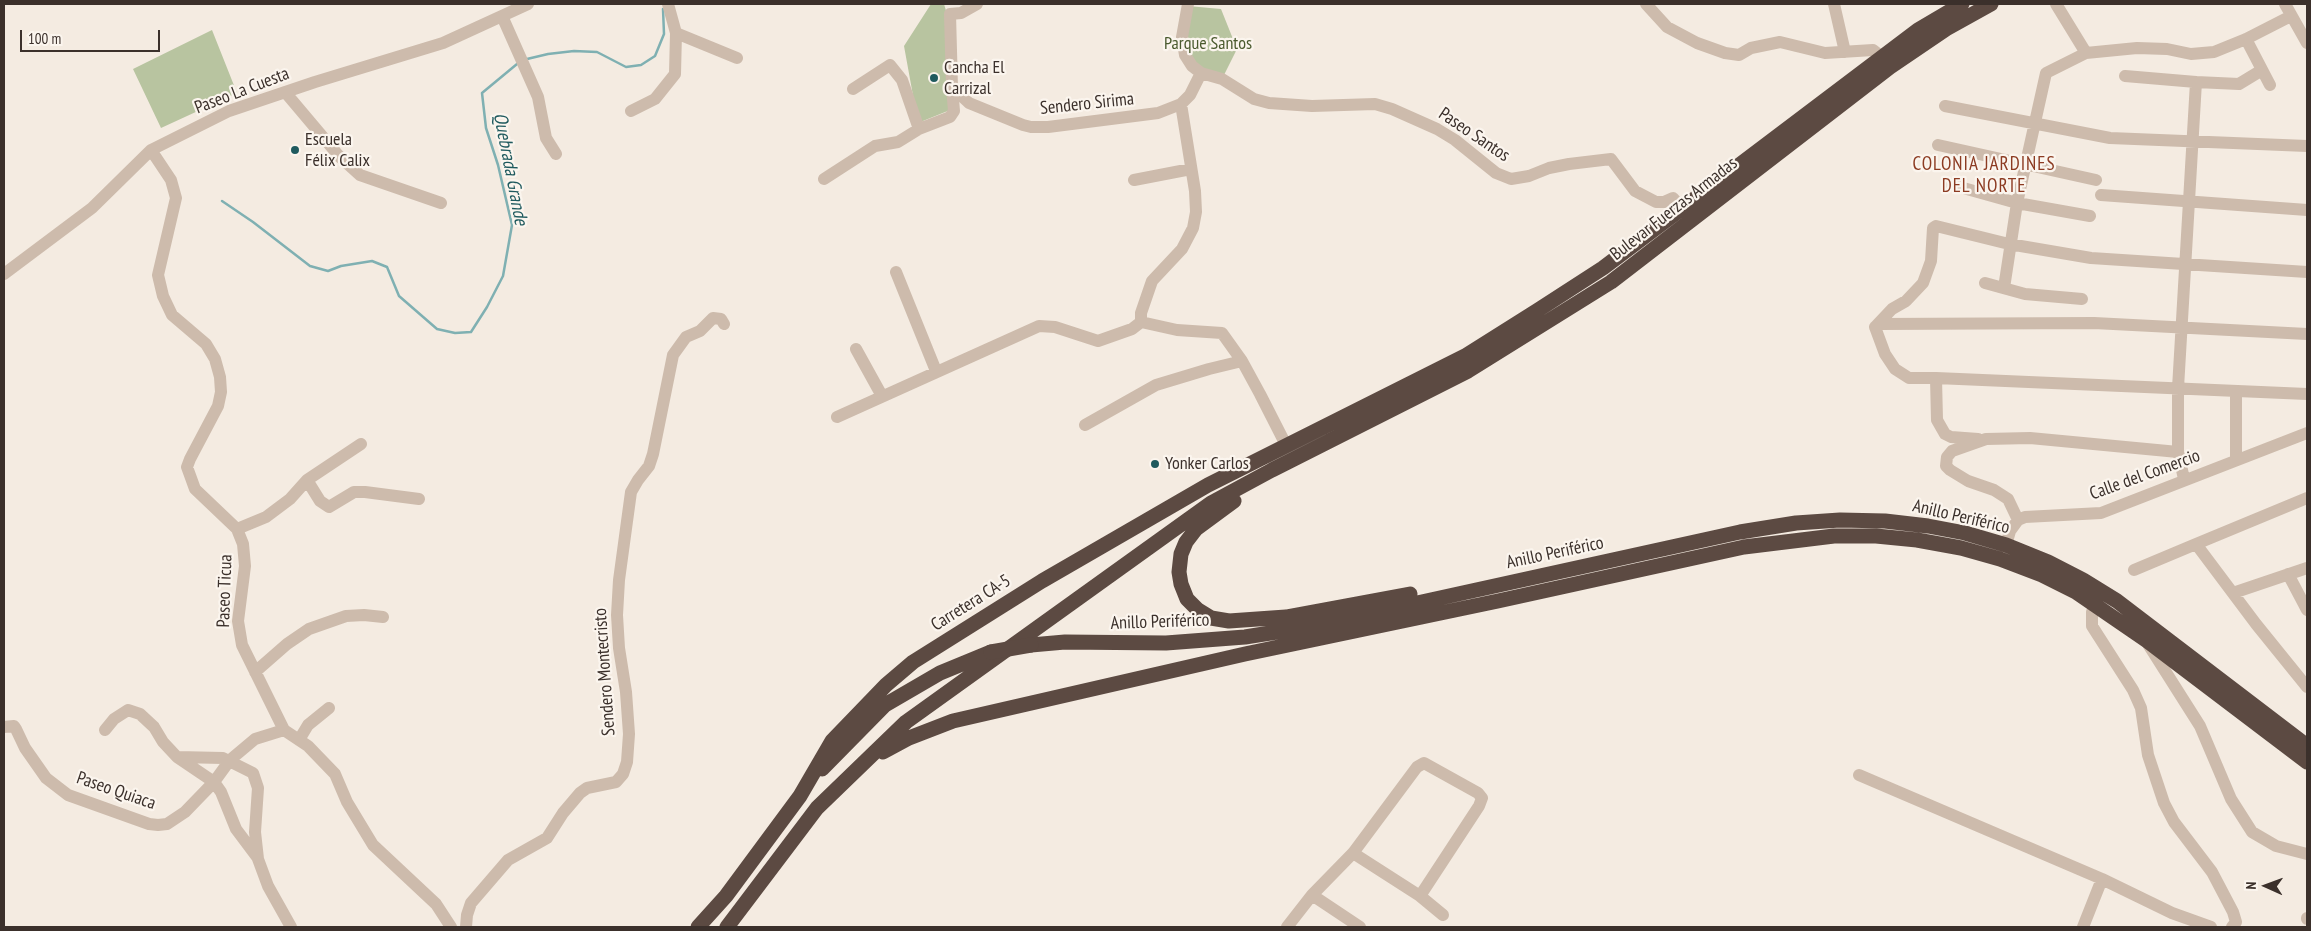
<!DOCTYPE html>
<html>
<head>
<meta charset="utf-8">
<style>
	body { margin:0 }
	#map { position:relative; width:2311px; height:931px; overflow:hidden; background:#f4ebe1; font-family:"PT Sans Narrow",sans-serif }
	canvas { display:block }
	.frame { position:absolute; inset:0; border:5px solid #3b302b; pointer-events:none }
	.north { position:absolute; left:2241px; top:861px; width:50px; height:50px; -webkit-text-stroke:4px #fbf5ee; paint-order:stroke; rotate:272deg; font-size:14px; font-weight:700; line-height:20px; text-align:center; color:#3b302b }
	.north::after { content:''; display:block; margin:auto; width:18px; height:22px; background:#3b302b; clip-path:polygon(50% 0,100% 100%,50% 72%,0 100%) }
	.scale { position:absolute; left:20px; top:30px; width:140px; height:22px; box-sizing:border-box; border:2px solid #3b302b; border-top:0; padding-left:6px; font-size:15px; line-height:18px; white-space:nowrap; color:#3b302b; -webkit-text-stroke:4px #fbf5ee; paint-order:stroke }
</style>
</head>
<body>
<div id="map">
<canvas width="2311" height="931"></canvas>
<div class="frame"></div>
<div class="north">N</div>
<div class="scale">100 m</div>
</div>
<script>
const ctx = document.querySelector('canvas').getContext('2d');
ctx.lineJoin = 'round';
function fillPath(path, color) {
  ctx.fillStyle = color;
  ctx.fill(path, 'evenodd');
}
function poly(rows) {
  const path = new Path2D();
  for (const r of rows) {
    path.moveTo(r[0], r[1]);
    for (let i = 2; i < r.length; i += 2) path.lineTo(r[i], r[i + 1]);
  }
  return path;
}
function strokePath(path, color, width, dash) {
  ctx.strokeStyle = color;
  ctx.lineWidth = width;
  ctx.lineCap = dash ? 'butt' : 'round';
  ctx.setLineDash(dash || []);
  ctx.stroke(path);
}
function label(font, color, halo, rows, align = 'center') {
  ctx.font = font + ' "PT Sans Narrow",sans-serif';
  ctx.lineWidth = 4.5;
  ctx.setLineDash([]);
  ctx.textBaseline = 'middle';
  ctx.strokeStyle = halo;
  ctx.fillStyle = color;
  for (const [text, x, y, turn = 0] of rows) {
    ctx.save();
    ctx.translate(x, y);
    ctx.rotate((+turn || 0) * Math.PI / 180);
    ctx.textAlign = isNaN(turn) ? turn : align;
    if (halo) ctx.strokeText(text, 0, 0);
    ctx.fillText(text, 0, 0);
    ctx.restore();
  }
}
fillPath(poly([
	[931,4,944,4,947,14,955,108,918,123,904,46],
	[1188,6,1221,9,1237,49,1222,79,1201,73,1182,37],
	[212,30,237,93,161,128,133,69]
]), '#b8c4a0');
strokePath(poly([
	[527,59,548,54,574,51,597,52,626,67,641,65,655,56,664,34,663,9],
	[222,201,253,222,310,266,328,271,341,266,372,261,387,267,399,296,437,329,455,333,471,332,487,307,503,276,512,225,498,165,486,128,482,93,517,64]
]), '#7fb0b2', 2.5);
strokePath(poly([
	[977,4,961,13,950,14,952,87,969,103,1023,125,1031,127,1048,127,1158,113,1181,104,1190,95,1201,73],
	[1188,4,1182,37,1185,55,1192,66,1201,73,1222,79,1254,99,1269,103,1312,106,1375,104,1392,109,1437,129,1455,140,1496,173,1511,179,1529,176,1549,168,1569,164,1611,159,1635,191,1656,202,1664,202,1673,198,1682,208],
	[1646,4,1667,27,1697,43,1725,53,1739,55,1751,48,1780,42,1825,53,1873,50,1882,57],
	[1834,4,1845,52],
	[2056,4,2086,53],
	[2285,4,2307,43],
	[502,16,538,97,546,138,556,154],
	[676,33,737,58],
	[2246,39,2270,85],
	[2125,76,2196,82,2178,388,2178,452,2184,479],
	[2196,82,2239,84,2262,70],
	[853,89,890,65,902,80,919,129,950,117,954,111,952,87],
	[285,92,339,156,360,175,441,203],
	[1945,106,2110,138,2307,146],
	[631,111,655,99,675,74,676,33,668,4],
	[1938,145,2096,180],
	[151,150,171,180,176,198,158,275,163,296,172,315,206,344,215,359,220,377,221,392,218,406,190,459,187,467,195,489,237,529,243,544,245,566,238,621,242,645,284,730,308,746,335,774,347,802,373,845,436,904,451,927],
	[824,179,875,146,898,142,919,129],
	[1134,180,1191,169],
	[1949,184,2017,203,2090,216],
	[2101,195,2307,210],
	[896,272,936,371],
	[4,274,92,208,151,150,229,111,315,82,443,43,528,4],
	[1985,283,2025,294,2082,299],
	[2004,288,2017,203,2046,73,2086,53,2137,48,2167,49,2191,54,2214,52,2246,39,2291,16],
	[1141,322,1141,313,1152,281,1182,249,1193,228,1196,212,1195,191,1181,104],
	[1141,322,1177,330,1222,333,1242,361,1260,394,1286,445],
	[1875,327,1892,309,1906,301,1923,283,1931,261,1933,228,1936,226,2009,244,2091,258,2307,272],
	[1875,327,1879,324,2094,323,2307,334],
	[1875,327,1885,354,1895,369,1909,378,1936,378,1937,420,1945,434,1951,437,1978,439],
	[856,349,882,396],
	[1936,378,2307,394],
	[837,417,1039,326,1055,327,1098,341,1132,329,1141,322],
	[1085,425,1156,385,1209,369,1242,361],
	[2236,460,2236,391],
	[307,480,320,501,329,507,354,492,365,492,419,499],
	[2018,520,2008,499,1994,490,1968,481,1950,470,1946,466,1947,457,1952,451,1986,439,2030,438,2178,452],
	[237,529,266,517,290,499,307,480,361,444],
	[2196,544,2307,498],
	[2006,545,2010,531,2018,520,2025,517,2101,513,2307,433],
	[2134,570,2196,544,2256,624,2307,687],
	[2288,574,2307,610],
	[2233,593,2307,568],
	[2096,605,2092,612,2092,626,2133,690,2141,708,2148,755,2164,803,2174,822,2212,872,2233,912,2236,922,2232,927],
	[2148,644,2200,726,2231,799,2252,832,2276,846,2307,854],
	[255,672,287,644,309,629,346,616,364,615,383,617],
	[4,727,14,726,16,729,25,748,46,778,68,795,149,824,158,825,167,824,185,812,214,782,230,760,255,739,284,730],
	[105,730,114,719,128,710,140,714,154,727,163,742,177,757,223,758,253,773,258,788,255,832,258,859,268,886,291,927],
	[299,740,308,725,329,708],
	[177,757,214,782,221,792,236,829,257,857],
	[1859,775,2102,879,2172,913,2211,927],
	[1353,853,1420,896,1443,915],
	[1312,895,1360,927],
	[2307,918,2307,919],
	[466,927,467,915,471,903,508,860,547,838,563,813,580,793,587,788,616,782,623,774,627,762,629,734,626,692,619,648,617,615,619,580,631,492,638,480,649,466,653,454,673,355,686,337,700,331,713,318,721,319,724,324],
	[1287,927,1312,895,1353,853,1417,767,1424,763,1478,793,1482,798,1479,806,1420,896],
	[2083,927,2102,879]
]), '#cdbbac', 12);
strokePath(poly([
	[1234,501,1196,529,1186,542,1181,554,1179,572,1181,584,1187,599,1198,610,1211,618,1229,621,1286,617,1410,594],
	[1031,645,1065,642,1166,643,1245,637,1308,627,1740,532,1796,523,1840,520,1885,521,1928,526,1965,533,2006,545,2048,562,2083,580,2117,601,2307,746],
	[883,752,909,738,953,721,1245,654,1498,601,1744,547,1834,536,1876,536,1917,540,1961,548,2000,559,2042,575,2076,592,2146,640,2307,762],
	[822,769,885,705,940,673,991,652],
	[698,927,726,896,800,796,832,741,886,685,913,662,1042,581,1208,485,1465,356,1538,310,1603,268,1918,30,1962,4],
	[727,927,817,808,906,722,1211,503,1272,470,1468,371,1611,282,1890,67,1946,29,1991,4]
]), '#5c4a42', 15);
strokePath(poly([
	[991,652,1031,645]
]), '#5c4a42', 15);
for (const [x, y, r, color] of [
	[934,78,5,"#1f5a5e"],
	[295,150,5,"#1f5a5e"],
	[1155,464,5,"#1f5a5e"]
]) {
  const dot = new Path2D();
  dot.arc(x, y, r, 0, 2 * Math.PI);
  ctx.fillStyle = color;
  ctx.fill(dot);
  strokePath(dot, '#fbf5ee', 2);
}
label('18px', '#4a5a2e', '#fbf5ee', [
	["Parque Santos",1208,44]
]);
label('18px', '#3b302b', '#fbf5ee', [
	["Cancha El",944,68],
	["Carrizal",944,89],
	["Escuela",305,140],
	["Félix Calix",305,161],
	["Yonker Carlos",1165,464]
], 'left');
label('18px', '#3b302b', '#fbf5ee', [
	["Paseo La Cuesta",242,91,-21],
	["Sendero Sirima",1087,104,-6],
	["Paseo Santos",1474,135,34],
	["Bulevar Fuerzas Armadas",1674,209,-38],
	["Calle del Comercio",2145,475,-20],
	["Anillo Periférico",1961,517,13],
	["Anillo Periférico",1555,553,-12],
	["Paseo Ticua",225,591,-88],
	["Carretera CA-5",971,603,-32],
	["Anillo Periférico",1160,622,-2],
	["Sendero Montecristo",605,672,-94],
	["Paseo Quiaca",116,791,19]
]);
ctx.letterSpacing = '1px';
label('19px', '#8c3b22', '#fbf5ee', [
	["COLONIA JARDINES",1984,165],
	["DEL NORTE",1984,187]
]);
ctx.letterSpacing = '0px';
label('italic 19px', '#1f5a5e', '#fbf5ee', [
	["Quebrada Grande",510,169,79]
]);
</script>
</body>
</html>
